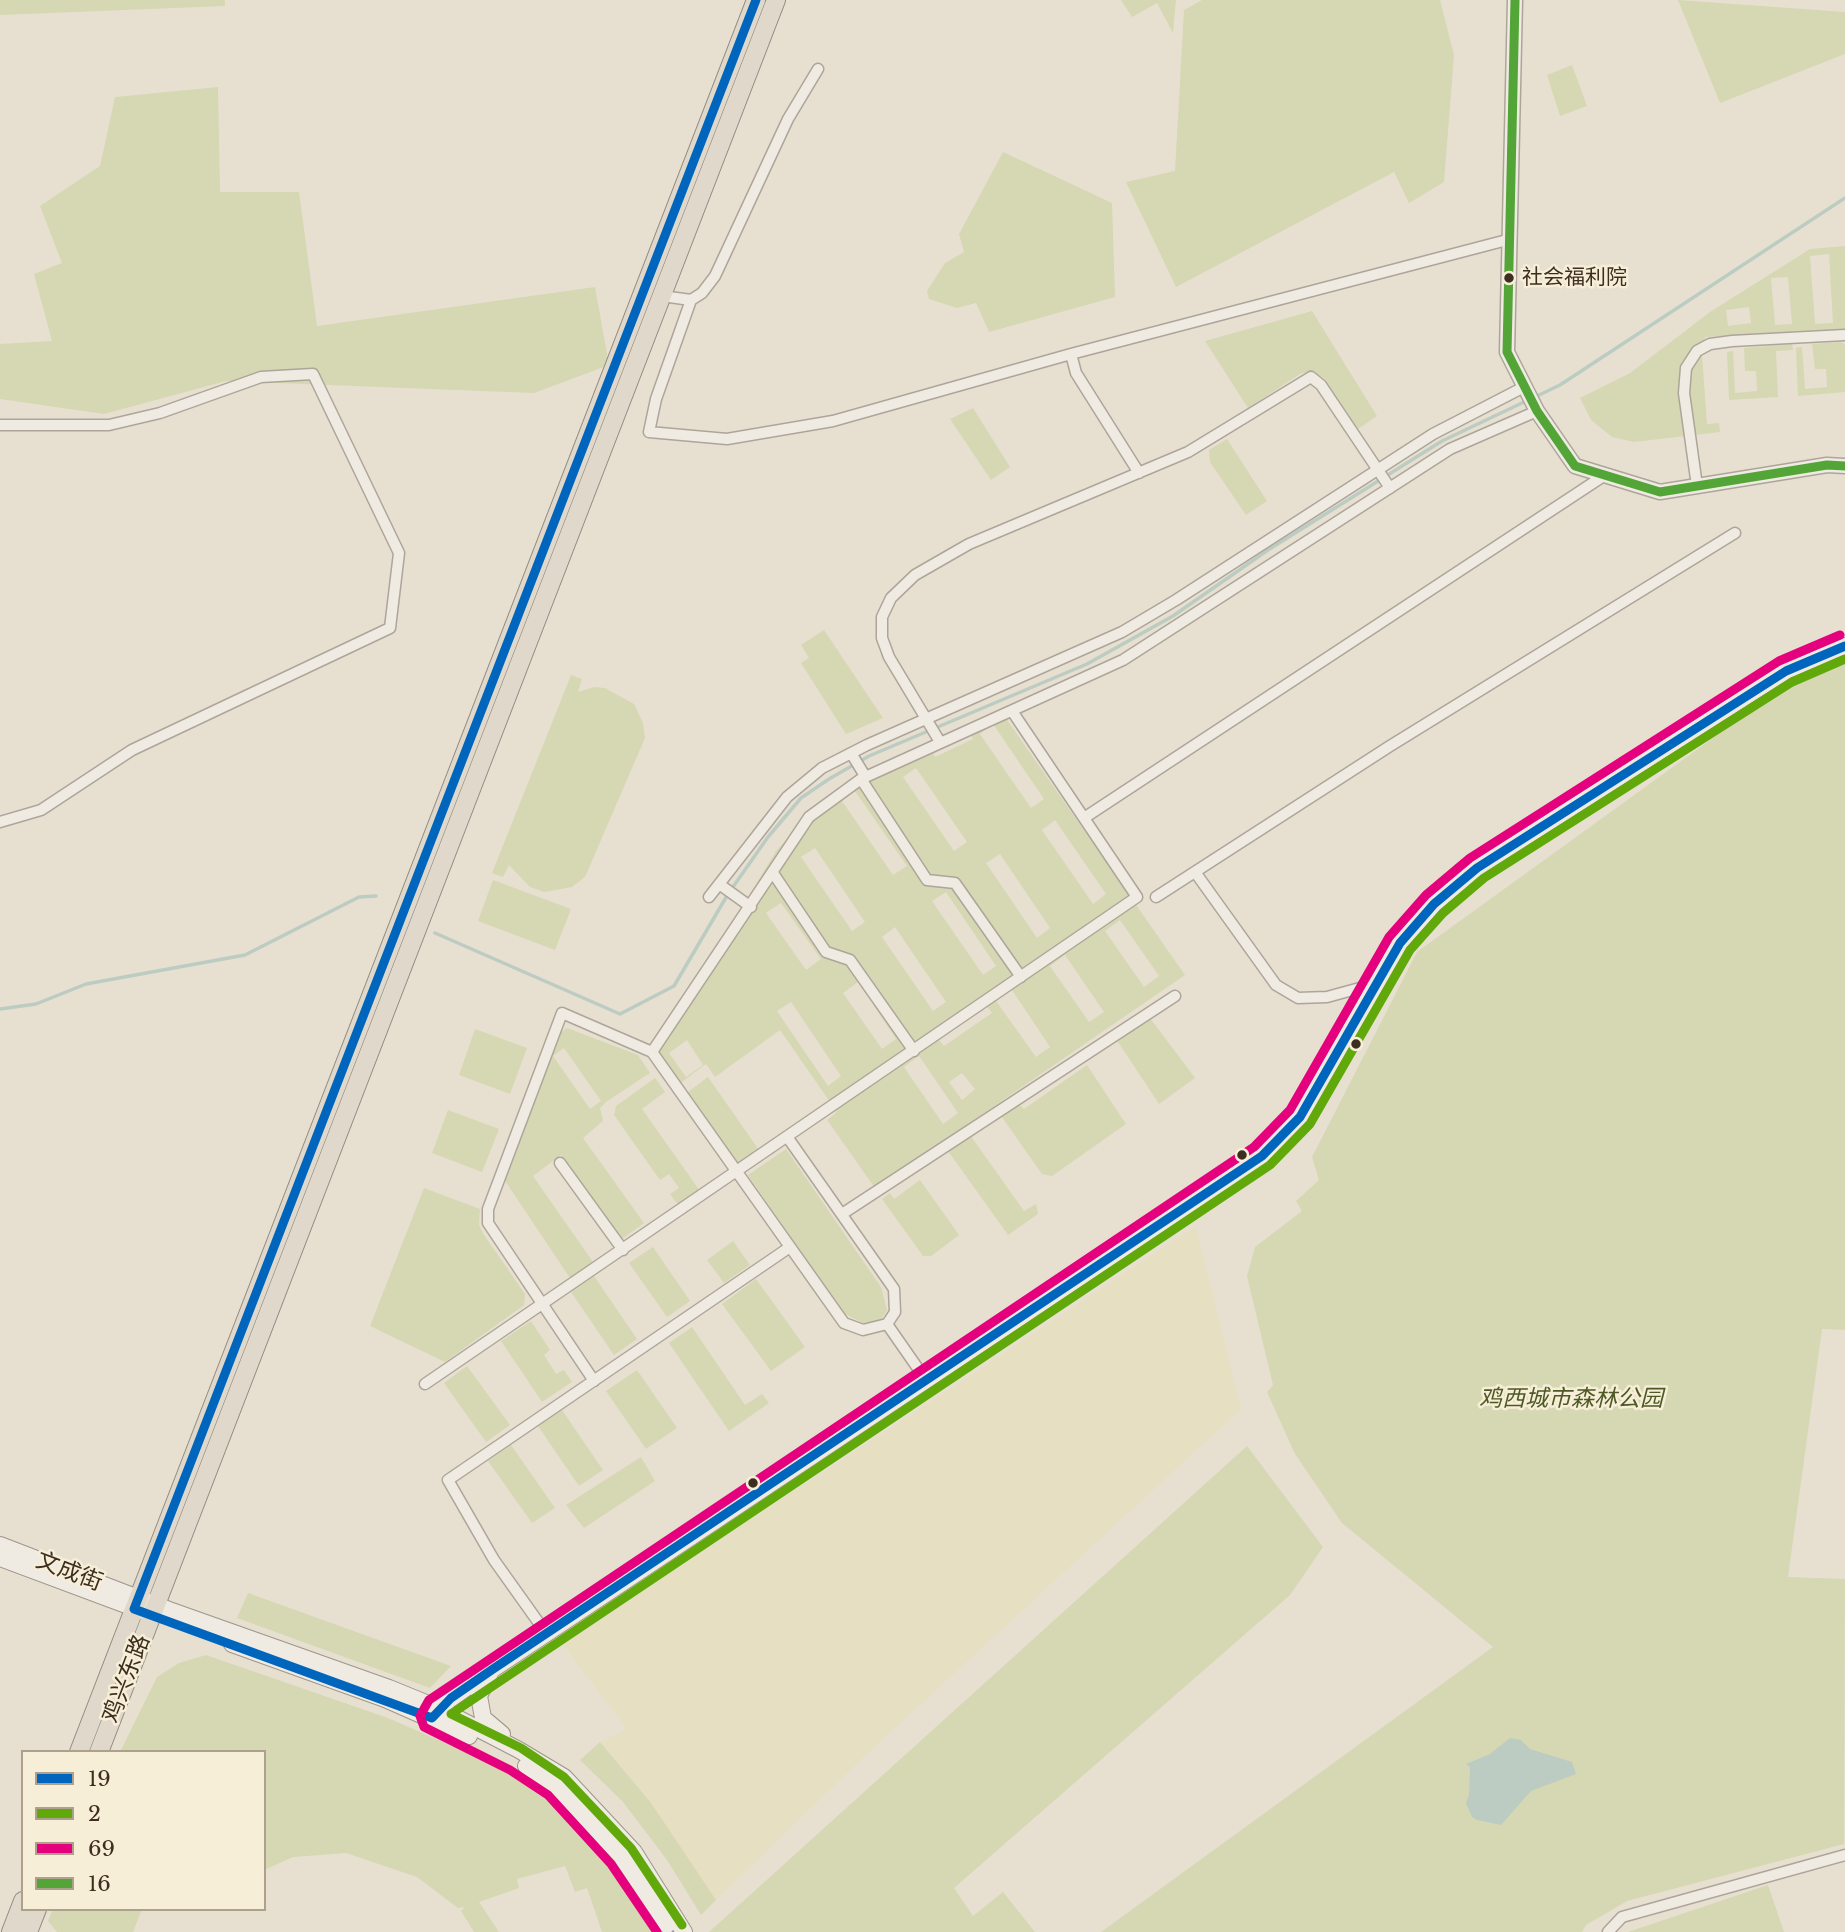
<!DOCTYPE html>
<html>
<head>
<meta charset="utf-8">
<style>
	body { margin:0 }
	#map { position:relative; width:1845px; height:1932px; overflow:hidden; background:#e7e0d1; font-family:"Libre Baskerville",serif }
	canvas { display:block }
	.legend { position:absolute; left:21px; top:1750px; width:245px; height:161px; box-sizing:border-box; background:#f7eed8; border:2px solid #ada18e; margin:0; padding:9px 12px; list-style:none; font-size:21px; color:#3d2e20 }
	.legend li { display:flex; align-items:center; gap:14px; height:35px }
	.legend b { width:35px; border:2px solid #ada18e }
</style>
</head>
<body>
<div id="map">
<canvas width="1845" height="1932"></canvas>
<ul class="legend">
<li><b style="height:9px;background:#0065bd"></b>19</li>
<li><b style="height:9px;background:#61a90b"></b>2</li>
<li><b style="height:9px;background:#e5007d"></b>69</li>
<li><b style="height:9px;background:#54a537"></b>16</li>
</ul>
</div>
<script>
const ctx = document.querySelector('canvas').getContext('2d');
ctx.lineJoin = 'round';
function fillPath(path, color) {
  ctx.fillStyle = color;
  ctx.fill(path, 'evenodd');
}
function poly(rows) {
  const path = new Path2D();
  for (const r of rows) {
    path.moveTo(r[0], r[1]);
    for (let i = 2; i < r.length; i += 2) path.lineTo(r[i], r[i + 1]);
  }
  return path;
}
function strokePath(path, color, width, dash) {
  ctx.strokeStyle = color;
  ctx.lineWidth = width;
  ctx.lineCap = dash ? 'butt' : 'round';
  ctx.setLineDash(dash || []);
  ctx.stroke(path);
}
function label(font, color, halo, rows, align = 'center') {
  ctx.font = font + ' "Libre Baskerville","Noto Sans SC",serif';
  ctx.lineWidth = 5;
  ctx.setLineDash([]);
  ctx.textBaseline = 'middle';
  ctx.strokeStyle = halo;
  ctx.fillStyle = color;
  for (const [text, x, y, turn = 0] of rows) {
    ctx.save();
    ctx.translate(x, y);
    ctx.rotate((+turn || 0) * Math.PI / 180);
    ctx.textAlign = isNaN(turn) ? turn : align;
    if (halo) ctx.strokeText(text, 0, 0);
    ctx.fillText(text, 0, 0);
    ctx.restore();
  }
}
fillPath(poly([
	[1196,1226,1241,1409,870,1751,716,1900,652,1805,600,1742,627,1729,560,1641,845,1458]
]), '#e6dfc2');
fillPath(poly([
	[0,0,225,0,225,6,0,15],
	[1121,0,1176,0,1173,33,1157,3,1132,17],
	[1202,0,1440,0,1454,55,1444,182,1409,203,1394,172,1176,287,1126,182,1175,171,1184,10],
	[1678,0,1845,12,1845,54,1720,103],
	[1572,65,1587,106,1560,116,1547,75],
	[218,87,220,192,299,192,317,326,595,287,609,365,534,393,226,381,104,414,0,399,0,344,52,341,34,274,62,263,40,206,100,166,115,97],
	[1003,152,1112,203,1115,297,989,332,976,303,957,308,929,299,927,291,945,263,964,252,959,234],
	[1845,246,1845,329,1705,337,1702,355,1707,424,1719,423,1720,432,1634,442,1612,437,1591,420,1580,398,1630,373,1710,312,1810,249],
	[1829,254,1833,323,1815,324,1810,256],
	[1788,277,1792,324,1775,325,1771,278],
	[1749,307,1751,323,1728,326,1726,310],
	[1312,311,1377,416,1358,429,1324,378,1312,371,1300,374,1248,408,1205,341],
	[1840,342,1845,344,1845,392,1798,396,1796,348,1802,347,1805,389,1827,387,1826,369,1815,369,1812,344],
	[1792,344,1793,350,1776,351,1778,397,1729,400,1727,352,1733,351,1735,393,1757,391,1756,371,1745,371,1744,348],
	[973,408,1010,467,991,480,950,419],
	[1227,439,1267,501,1246,515,1210,462,1209,450],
	[824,630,883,718,846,734,801,663,809,658,801,645],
	[1845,657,1845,1330,1822,1329,1788,1577,1845,1579,1844,1844,1627,1901,1586,1925,1582,1932,1101,1932,1493,1647,1342,1523,1295,1454,1267,1392,1273,1385,1247,1276,1255,1247,1302,1211,1296,1201,1319,1180,1312,1157,1417,952,1767,699],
	[571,675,582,679,578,692,594,687,605,688,634,704,643,723,645,738,585,877,572,887,544,892,530,887,509,865,503,877,492,873],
	[1005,717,1185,975,875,1188,827,1120,837,1112,780,1030,715,1077,706,1064,679,1084,655,1052,776,851,793,832,868,779,932,750,935,757,973,739,969,732],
	[993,724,1044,799,1031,808,980,734],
	[916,768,967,842,954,851,903,777],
	[855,791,907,866,893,875,842,801],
	[1055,820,1106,894,1093,904,1042,830],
	[815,848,865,922,852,931,801,857],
	[1000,854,1050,928,1037,938,986,863],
	[946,892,996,966,983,975,932,901],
	[781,903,821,959,806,970,766,913],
	[1120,920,1159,976,1144,987,1105,931],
	[895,927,946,1002,933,1011,882,937],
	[1065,955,1104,1012,1089,1022,1050,966],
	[858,982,896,1039,882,1049,843,993],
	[1012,990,1050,1047,1036,1057,996,1001],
	[791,1002,841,1076,828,1086,777,1011],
	[984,1003,992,1013,944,1046,936,1036],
	[687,1040,703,1065,686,1077,669,1053],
	[919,1056,958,1113,943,1124,904,1067],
	[962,1073,975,1089,962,1100,949,1082],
	[493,880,571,909,555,950,478,921],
	[1147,1014,1195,1078,1159,1104,1114,1036],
	[567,1028,638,1055,650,1073,606,1102,600,1108,603,1121,583,1138,644,1223,622,1239,561,1155,533,1176,593,1262,570,1278,503,1178,514,1148,517,1149,556,1036],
	[564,1048,601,1101,590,1109,553,1056],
	[475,1029,527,1048,510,1094,459,1075],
	[1087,1065,1126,1124,1052,1176,1042,1174,1001,1116,1018,1103,1024,1109],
	[708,1077,759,1150,739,1164,688,1092],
	[655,1078,665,1092,642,1109,700,1191,679,1206,670,1194,679,1188,669,1174,660,1180,614,1115,616,1106],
	[448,1110,499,1129,482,1172,432,1153],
	[970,1135,1024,1211,1036,1204,1038,1214,1008,1235,948,1151],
	[786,1149,881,1287,887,1310,880,1321,865,1324,843,1313,748,1175],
	[920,1180,959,1235,931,1256,923,1256,882,1199,890,1193,894,1199],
	[424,1188,480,1209,479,1225,484,1235,525,1294,524,1305,445,1362,370,1326],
	[733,1241,750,1265,724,1283,707,1260],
	[653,1247,690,1301,667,1317,629,1263],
	[594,1276,637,1339,614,1355,571,1292],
	[756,1279,805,1347,771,1371,722,1304],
	[531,1321,550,1350,544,1355,556,1374,564,1370,572,1382,542,1402,501,1341],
	[692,1327,745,1405,762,1394,769,1403,729,1431,669,1343],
	[467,1366,510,1425,486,1442,444,1383],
	[637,1370,677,1428,646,1449,606,1391],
	[562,1410,603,1470,579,1486,538,1426],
	[511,1445,555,1508,532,1523,488,1461],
	[1247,1446,1323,1547,1290,1595,954,1888,973,1916,1003,1892,1035,1932,709,1932],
	[641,1457,655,1481,584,1528,566,1505],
	[248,1593,451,1666,430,1688,237,1618],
	[206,1655,388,1718,471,1754,541,1792,585,1835,628,1888,652,1932,602,1932,587,1888,575,1892,565,1866,517,1879,519,1888,479,1902,499,1932,474,1932,461,1911,465,1907,458,1908,417,1877,346,1853,293,1857,264,1870,264,1752,120,1752,157,1677,179,1663],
	[600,1742,651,1803,716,1900,701,1915,667,1860,623,1802,580,1760],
	[1768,1885,1784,1932,1628,1932],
	[53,1909,142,1909,133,1932,57,1932,48,1921]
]), '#d6d7b3');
fillPath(poly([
	[1510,1738,1521,1740,1530,1749,1572,1762,1576,1774,1531,1791,1501,1825,1477,1820,1472,1817,1466,1803,1469,1795,1470,1767,1466,1764,1490,1754]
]), '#bcccc2');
strokePath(poly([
	[1539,395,1560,385,1845,198],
	[435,933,620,1014,674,986,728,894,768,837,801,798,829,779,869,756,1087,664,1173,616,1268,550,1442,441,1522,403],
	[0,1009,36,1004,86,984,245,955,359,897,376,896]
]), '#bcccc2', 3.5);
const minor = poly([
	[662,296,691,300,702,293,715,276,788,119,818,69],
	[691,300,656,399,649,432,727,439,833,421,1071,354,1507,240],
	[1071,354,1076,373,1139,473],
	[0,425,109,425,160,413,261,377,313,374,399,553,390,628,132,750,41,810,0,822],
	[1697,486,1684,393,1686,368,1697,351,1710,344,1732,341,1845,335],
	[940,742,889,657,882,638,882,617,891,598,915,575,969,544,1188,452,1311,377,1321,385,1390,488],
	[851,753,865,776],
	[861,779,927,880,955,883,1021,977],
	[1084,818,1605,475],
	[1195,872,1276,985,1298,998,1327,997,1378,983],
	[773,873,826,952,850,960,914,1051],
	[719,884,751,907],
	[709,897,787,797,822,768,867,745,1122,632,1176,600,1433,434,1524,387],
	[1156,897,1390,746,1735,533],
	[652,1052,844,1323,863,1330,887,1324,895,1312,894,1289,788,1138],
	[560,1163,623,1250],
	[842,1214,1175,996],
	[887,1324,926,1380],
	[594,1381,488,1223,488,1209,562,1013,652,1052,809,817,861,779,1123,660,1450,449,1537,411],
	[425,1384,1137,897,1012,711],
	[546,1633,494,1560,448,1480,790,1247],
	[1608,1932,1622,1917,1845,1855]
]);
const tertiary = poly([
	[1515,0,1507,352,1537,411,1575,466,1660,492,1827,465,1845,466]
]);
const secondary = poly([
	[0,1545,169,1610,389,1688,438,1708,519,1750,564,1777,634,1852,684,1932],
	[0,1558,145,1612],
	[232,1644,385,1699,469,1736],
	[491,1671,479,1696,483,1718,502,1734],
	[438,1708,493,1669,1262,1156,1300,1117,1400,943,1434,904,1477,868,1786,671,1845,646],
	[526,1766,556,1786,621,1856,667,1925]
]);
const trunk = poly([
	[79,1752,756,0],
	[99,1752,776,0],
	[11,1932,23,1901],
	[28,1932,37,1909]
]);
strokePath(minor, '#ada599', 13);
strokePath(tertiary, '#ada599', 17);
strokePath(secondary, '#9c958a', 18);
strokePath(trunk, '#928b80', 20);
strokePath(minor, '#efebe3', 10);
strokePath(tertiary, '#efebe3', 14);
strokePath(secondary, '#efebe3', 16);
strokePath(trunk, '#e0d9cb', 18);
strokePath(poly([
	[756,0,134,1609,432,1718,451,1698,493,1669,1262,1156,1300,1117,1400,943,1434,904,1477,868,1786,671,1845,646]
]), '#0065bd', 9);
strokePath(poly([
	[682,1925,631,1848,564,1777,521,1748,451,1714,1270,1165,1310,1124,1410,950,1443,913,1484,878,1792,682,1845,659]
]), '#61a90b', 9);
strokePath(poly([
	[657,1932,611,1864,548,1795,510,1770,424,1727,420,1716,429,1700,1254,1147,1290,1110,1389,937,1426,895,1470,858,1779,661,1840,635]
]), '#e5007d', 9);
strokePath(poly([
	[1515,0,1507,352,1537,411,1575,466,1660,492,1827,465,1845,466]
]), '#54a537', 9);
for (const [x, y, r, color] of [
	[1509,278,6,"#3d2e20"],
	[1356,1044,6,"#3d2e20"],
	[1242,1155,6,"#3d2e20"],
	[753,1483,6,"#3d2e20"]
]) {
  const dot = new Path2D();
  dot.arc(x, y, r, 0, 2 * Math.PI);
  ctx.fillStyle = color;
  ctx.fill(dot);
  strokePath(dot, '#f7eed8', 2.5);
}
label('21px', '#3d2e20', '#f7eed8', [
	["社会福利院",1522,278]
], 'left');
label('italic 23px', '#4d5a26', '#f7eed8', [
	["鸡西城市森林公园",1571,1400]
]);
label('23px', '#3d2e20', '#f7eed8', [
	["文成街",69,1572,21],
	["鸡兴东路",127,1679,-69]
]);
</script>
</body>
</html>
